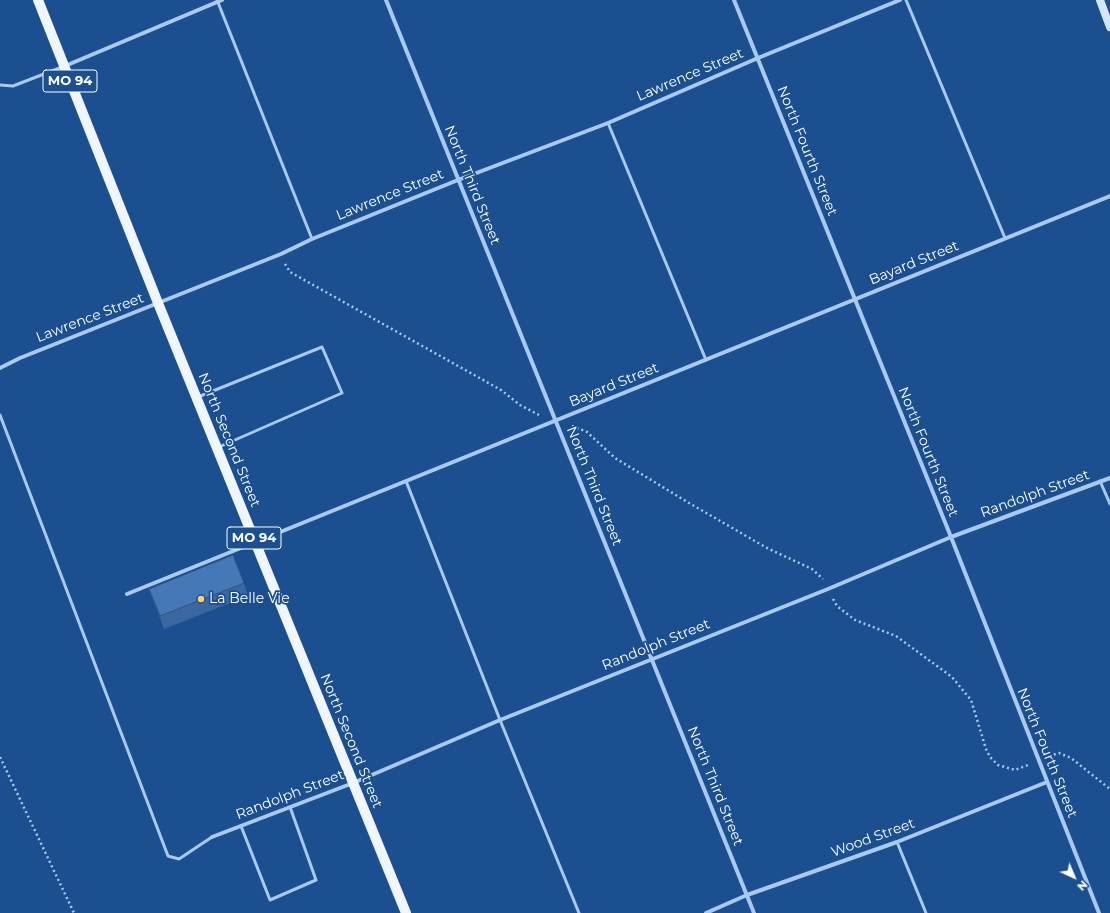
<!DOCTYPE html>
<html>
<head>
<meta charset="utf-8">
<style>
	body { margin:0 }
	#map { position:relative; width:1110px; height:913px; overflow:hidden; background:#1b4f8f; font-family:Montserrat,sans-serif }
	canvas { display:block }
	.north { position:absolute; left:1054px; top:857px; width:40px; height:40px; -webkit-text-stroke:3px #1b4f8f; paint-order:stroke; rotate:136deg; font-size:11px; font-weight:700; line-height:16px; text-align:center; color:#fff }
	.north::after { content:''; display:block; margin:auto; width:14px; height:18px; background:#fff; clip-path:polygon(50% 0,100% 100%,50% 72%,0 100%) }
</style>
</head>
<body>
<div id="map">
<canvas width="1110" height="913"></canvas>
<div class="north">N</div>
</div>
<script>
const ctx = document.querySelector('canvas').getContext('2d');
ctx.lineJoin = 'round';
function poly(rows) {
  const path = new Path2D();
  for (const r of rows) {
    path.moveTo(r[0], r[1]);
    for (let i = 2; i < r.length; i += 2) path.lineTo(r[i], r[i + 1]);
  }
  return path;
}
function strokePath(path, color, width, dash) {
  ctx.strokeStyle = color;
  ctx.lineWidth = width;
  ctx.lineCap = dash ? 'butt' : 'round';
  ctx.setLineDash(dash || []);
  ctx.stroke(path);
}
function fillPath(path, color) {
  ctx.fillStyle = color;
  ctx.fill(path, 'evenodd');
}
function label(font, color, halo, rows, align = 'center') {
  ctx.font = font + ' Montserrat,sans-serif';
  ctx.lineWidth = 3.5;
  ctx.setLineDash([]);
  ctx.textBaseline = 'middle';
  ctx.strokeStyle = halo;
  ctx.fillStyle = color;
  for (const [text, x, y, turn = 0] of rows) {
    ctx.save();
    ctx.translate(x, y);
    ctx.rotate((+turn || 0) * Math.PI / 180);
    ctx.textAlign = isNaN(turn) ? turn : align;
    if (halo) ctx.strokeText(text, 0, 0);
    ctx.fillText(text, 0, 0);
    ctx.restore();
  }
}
strokePath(poly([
	[285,264,290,272,501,390,520,405,539,415],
	[572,426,587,432,615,458,689,503,767,548,812,569,823,579],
	[833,599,837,606,855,620,896,636,952,677,971,700,986,749,990,757,998,765,1015,770,1028,765],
	[1049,756,1059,753,1071,758,1110,789],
	[0,757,74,913]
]), '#a9c9ee', 2.5, [2, 3]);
strokePath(poly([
	[217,0,312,239],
	[906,0,1005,238],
	[0,85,13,86,62,67],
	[608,123,706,360],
	[198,397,322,347,342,393,219,447],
	[0,415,168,856,179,859,212,837],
	[406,481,500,720,579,913],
	[1100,481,1110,504],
	[241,826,270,900,316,880,290,807],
	[897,842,926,913]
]), '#a9c9ee', 3);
strokePath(poly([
	[386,0,754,913],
	[734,0,951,537,1099,913],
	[65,66,222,0],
	[0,368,20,358,281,254,312,239,458,180,608,123,758,58,900,0],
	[127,594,1110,196],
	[212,837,353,783,500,720,828,589,951,537,1110,478],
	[706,913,747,895,897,842,1047,782]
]), '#a9c9ee', 4);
strokePath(poly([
	[1100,0,1110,27]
]), '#d6e6fa', 8);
strokePath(poly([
	[38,0,158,303,406,913]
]), '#f0f6ff', 10);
fillPath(poly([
	[244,583,248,596,164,629,149,589]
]), '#3a679d');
const building = poly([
	[233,555,244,583,160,616,149,589,233,555]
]);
fillPath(building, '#4478b7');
strokePath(building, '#305480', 1);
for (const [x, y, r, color] of [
	[201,599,4,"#ffd166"]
]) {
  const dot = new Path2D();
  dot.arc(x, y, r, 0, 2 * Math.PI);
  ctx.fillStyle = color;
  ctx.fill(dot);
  strokePath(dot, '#1b4f8f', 1.5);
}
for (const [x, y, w] of [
	[70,81,54],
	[254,538,54]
]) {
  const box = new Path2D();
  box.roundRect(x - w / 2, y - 11, w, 22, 3);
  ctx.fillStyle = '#1b4f8f';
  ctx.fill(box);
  strokePath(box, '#fff', 1);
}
label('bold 13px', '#fff', null, [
	["MO 94",70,81],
	["MO 94",254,538]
]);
label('14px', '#fff', '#1b4f8f', [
	["Lawrence Street",690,75,-23],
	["North Fourth Street",807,151,68],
	["North Third Street",472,185,68],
	["Lawrence Street",390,195,-22],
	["Bayard Street",914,263,-22],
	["Lawrence Street",90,318,-21],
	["Bayard Street",614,385,-22],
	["North Second Street",229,440,68],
	["North Fourth Street",928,452,68],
	["North Third Street",594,486,68],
	["Randolph Street",1035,494,-20],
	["Randolph Street",656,645,-22],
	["North Second Street",351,741,68],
	["North Fourth Street",1047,753,68],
	["North Third Street",715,786,68],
	["Randolph Street",290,795,-21],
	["Wood Street",873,838,-20]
]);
label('14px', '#fff', '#1b4f8f', [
	["La Belle Vie",209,599]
], 'left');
</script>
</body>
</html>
